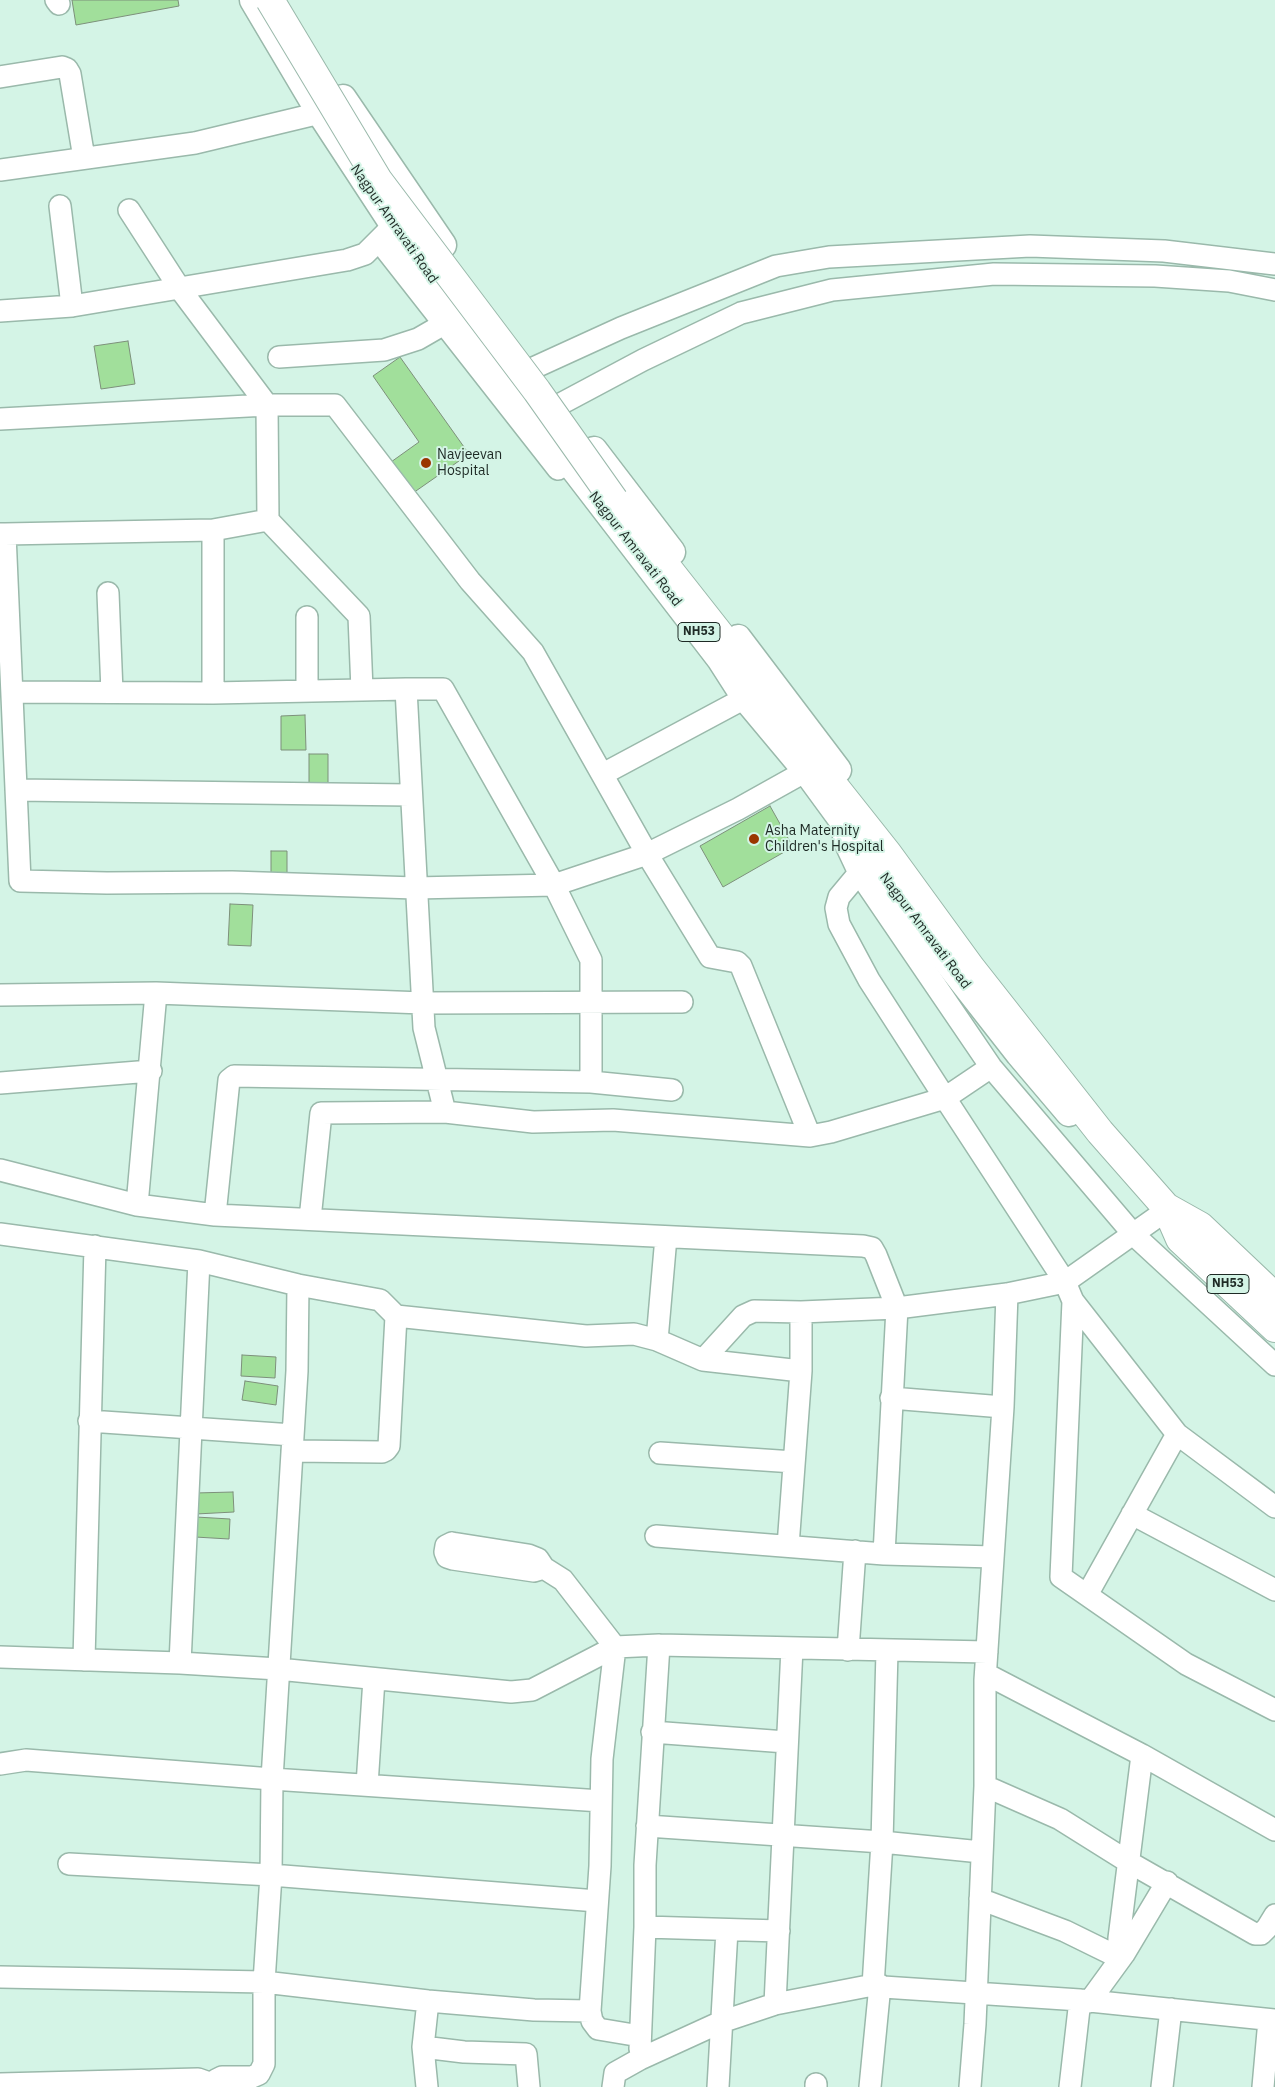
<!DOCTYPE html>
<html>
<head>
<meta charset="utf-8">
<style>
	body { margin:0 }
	canvas { display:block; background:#d4f4e6 }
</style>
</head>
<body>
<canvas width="1275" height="2087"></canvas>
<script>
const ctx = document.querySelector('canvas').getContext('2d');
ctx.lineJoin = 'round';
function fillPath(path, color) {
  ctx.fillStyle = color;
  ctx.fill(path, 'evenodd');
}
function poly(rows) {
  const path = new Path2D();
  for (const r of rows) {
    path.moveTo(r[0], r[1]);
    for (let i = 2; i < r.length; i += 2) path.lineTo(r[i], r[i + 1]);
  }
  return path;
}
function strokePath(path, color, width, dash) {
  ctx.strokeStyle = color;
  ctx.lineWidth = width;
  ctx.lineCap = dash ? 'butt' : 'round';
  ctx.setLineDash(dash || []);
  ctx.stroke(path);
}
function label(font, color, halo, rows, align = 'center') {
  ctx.font = font + ' "IBM Plex Sans",sans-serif';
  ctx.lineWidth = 4;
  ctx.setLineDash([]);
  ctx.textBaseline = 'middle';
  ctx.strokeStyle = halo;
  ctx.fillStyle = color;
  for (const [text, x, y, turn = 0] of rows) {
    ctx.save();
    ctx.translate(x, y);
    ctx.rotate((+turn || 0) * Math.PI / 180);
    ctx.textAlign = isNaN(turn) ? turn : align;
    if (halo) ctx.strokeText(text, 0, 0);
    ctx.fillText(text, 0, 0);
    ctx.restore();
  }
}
const building = poly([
	[72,0,178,0,179,6,76,25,72,0],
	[128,341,135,384,101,389,94,346,128,341],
	[400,357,469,454,413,493,391,462,419,442,373,376,400,357],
	[305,715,306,750,281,750,281,716,305,715],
	[309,754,328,754,328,788,309,788,309,754],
	[770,806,793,847,723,887,700,846,770,806],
	[271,851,287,851,287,880,271,880,271,851],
	[230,904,253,905,251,946,228,945,230,904],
	[242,1355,276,1357,275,1378,241,1376,242,1355],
	[245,1381,278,1386,276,1405,242,1400,245,1381],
	[233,1492,234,1512,196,1514,195,1493,233,1492],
	[196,1517,230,1519,229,1539,195,1537,196,1517]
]);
fillPath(building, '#a1df9b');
strokePath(building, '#7d907b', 1);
const minor = poly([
	[56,0,59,4],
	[0,77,62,67,67,69,70,74,84,158],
	[0,170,195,143,320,113],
	[60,206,72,306],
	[129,210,180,289,267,405,268,520,359,616,362,690,406,689,424,1028,445,1112],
	[397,230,387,240,385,245,387,251,558,469],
	[0,311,72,306,347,260,365,254,391,228],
	[279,357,384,350,418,339,444,324],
	[494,386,621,328,776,266,829,257,1030,246,1164,251,1275,264],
	[0,419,267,405,335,405,470,581,533,652,647,854,738,809,806,771],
	[523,424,643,360,741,313,832,290,994,274,1155,276,1229,281,1275,290],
	[213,530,268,520],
	[0,534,5,534,20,881,107,883,232,882,415,888,554,885,591,960,591,1082,234,1076,229,1080,215,1215],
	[5,534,213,530,213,693,14,692],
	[108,593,112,692],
	[307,617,307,691],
	[406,689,443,689,554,885,647,854,710,957,737,962,741,966,810,1136],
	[213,693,362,690],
	[603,774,745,698],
	[16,790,410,795],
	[842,822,844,841,859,873,991,1067,1134,1235,1275,1365],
	[0,995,156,993],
	[991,1067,945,1098,1065,1282,1073,1301,1177,1434,1087,1595],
	[591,1082,672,1090],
	[0,1083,151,1071],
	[0,1170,137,1205,215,1215,863,1246,872,1248,876,1255,897,1308,1007,1294,1065,1282,1157,1217],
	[137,1205,156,993,423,1003,682,1002],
	[310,1219,321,1113,445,1112,533,1122,613,1120,810,1136,831,1132,945,1098,869,980,839,924,836,908,839,897,859,873],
	[0,1234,199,1261,298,1285,380,1300,396,1316,586,1336,634,1334,657,1340,703,1360,801,1371],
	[1073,1301,1061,1577,1186,1664,1275,1710],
	[657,1340,666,1237],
	[703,1360,743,1316,754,1311,801,1312],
	[891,1398,1003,1407],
	[89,1421,293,1435],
	[1177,1434,1275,1507],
	[292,1451,382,1452,386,1450,389,1446,396,1316],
	[660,1453,794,1462],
	[1132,1514,1275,1590],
	[656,1536,884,1554],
	[452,1543,528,1555,538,1559,544,1568,534,1571,453,1559,447,1557,445,1552,446,1546,452,1543],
	[788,1546,801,1371,801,1312,897,1308,884,1554,993,1557],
	[544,1568,563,1580,615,1647,602,1759,600,1866,590,2011,592,2021,598,2029,640,2036],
	[848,1650,855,1551],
	[0,1657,180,1663,278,1669,511,1692,532,1690,615,1647,659,1645,987,1652],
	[84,1660,95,1246],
	[180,1663,199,1261],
	[986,1674,1142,1755,1275,1830],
	[652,1732,786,1742],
	[0,1764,26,1760,272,1779,297,1371,298,1285],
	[367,1785,374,1679],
	[985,1786,1060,1819,1127,1861,1255,1934,1261,1934,1267,1928,1275,1915],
	[647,1826,882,1842,981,1852],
	[69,1864,271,1875,597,1901],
	[980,1899,1065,1931,1120,1958],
	[645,1927,779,1931],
	[1124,1954,1119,1947,1119,1938,1142,1755],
	[0,1977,264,1982,428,2001,534,2010,590,2011],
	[873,1986,882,1842,887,1651],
	[1089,2002,1124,1954,1167,1882],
	[775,2004,792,1648],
	[423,2047,464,2052,526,2054,529,2087],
	[640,2049,645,1927,645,1865,659,1645],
	[0,2084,198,2079,212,2084],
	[212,2087,216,2080,222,2077,252,2077,259,2074,264,2064,264,1982,271,1875,272,1779,601,1801],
	[427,2087,423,2047,428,2001],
	[613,2087,615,2073,640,2059,721,2022,775,2004,868,1986,1080,2000,1275,2020],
	[718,2087,727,1930],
	[816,2087,816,2084],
	[870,2087,880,1985],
	[970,2087,975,2024,985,1786,985,1680,1003,1407,1007,1294],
	[1070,2087,1080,2000],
	[1162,2087,1171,2009],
	[1263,2087,1269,2020]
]);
const major = poly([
	[253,0,320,113,394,226,509,380,534,417,720,659,745,698,806,771,926,935,1019,1054,1069,1113],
	[343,98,443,245],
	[594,450,672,552],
	[738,638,838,770]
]);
const highway = poly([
	[614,500,732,650,758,690,888,854,971,968,1100,1132,1166,1207,1180,1239,1275,1328],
	[1166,1207,1200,1226,1275,1297]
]);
strokePath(minor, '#9ab9ab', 24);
strokePath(major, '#9ab9ab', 29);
strokePath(highway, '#9ab9ab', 30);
strokePath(minor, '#fff', 21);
strokePath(major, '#fff', 26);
strokePath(highway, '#fff', 28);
const highwayBridge = poly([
	[270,0,378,180,537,391,614,500]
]);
strokePath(highwayBridge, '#9ab9ab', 30, []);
strokePath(highwayBridge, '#fff', 28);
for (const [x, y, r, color] of [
	[426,463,6,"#9a3600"],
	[754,839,6,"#9a3600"]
]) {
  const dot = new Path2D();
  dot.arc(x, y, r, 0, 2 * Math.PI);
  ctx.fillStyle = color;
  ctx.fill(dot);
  strokePath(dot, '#d4f4e6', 2);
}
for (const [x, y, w] of [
	[699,632,42],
	[1228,1284,42]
]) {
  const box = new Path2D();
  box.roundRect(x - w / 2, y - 9.5, w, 19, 4);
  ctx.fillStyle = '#d4f4e6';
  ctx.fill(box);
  strokePath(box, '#1e2a25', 1);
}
label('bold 12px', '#1e2a25', null, [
	["NH53",699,632],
	["NH53",1228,1284]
]);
label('14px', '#1e2a25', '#d4f4e6', [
	["Nagpur Amravati Road",394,224,55],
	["Nagpur Amravati Road",635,549,52],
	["Nagpur Amravati Road",925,931,53]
]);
label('14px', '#1e2a25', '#d4f4e6', [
	["Navjeevan",437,455],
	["Hospital",437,471],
	["Asha Maternity",765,831],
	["Children's Hospital",765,847]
], 'left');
</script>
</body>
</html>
